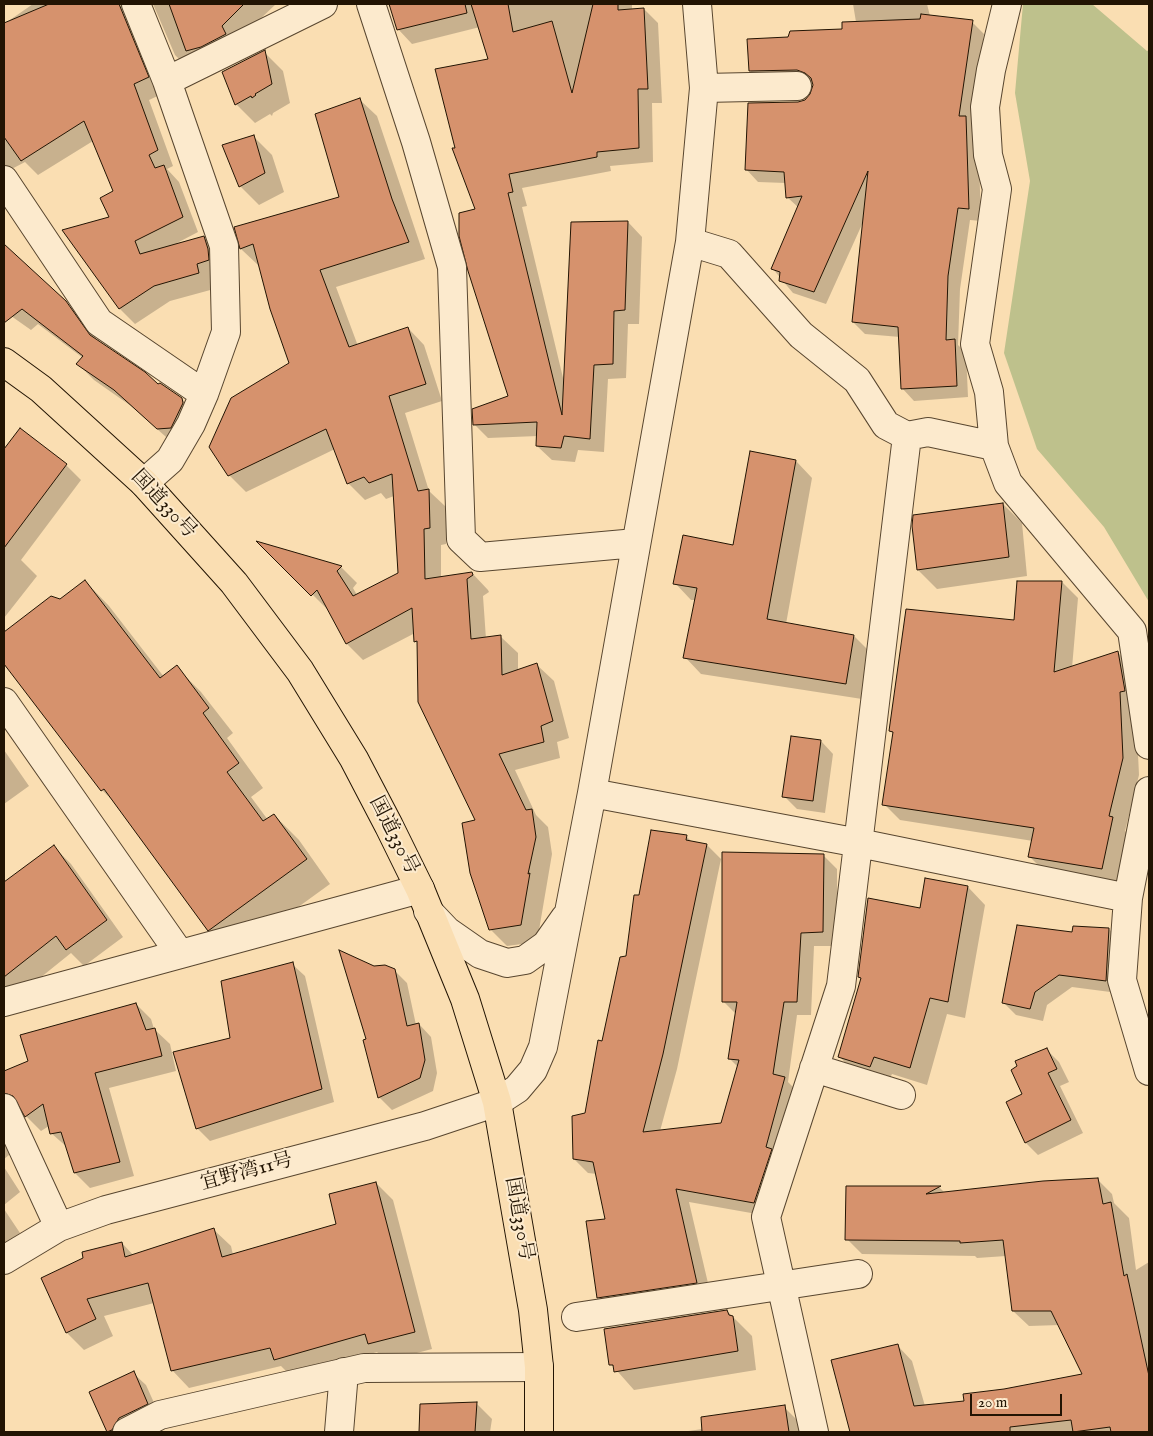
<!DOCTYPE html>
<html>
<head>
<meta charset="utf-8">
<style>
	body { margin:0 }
	#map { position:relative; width:1153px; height:1436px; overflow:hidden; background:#fadeb2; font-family:"IM FELL English",serif }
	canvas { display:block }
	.frame { position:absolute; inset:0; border:5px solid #221403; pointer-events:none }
	.scale { position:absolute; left:970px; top:1394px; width:92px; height:22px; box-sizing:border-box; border:2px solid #221403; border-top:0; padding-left:6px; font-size:15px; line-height:18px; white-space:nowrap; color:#221403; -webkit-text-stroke:4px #fceacd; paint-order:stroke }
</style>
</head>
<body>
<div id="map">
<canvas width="1153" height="1436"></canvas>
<div class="frame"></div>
<div class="scale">20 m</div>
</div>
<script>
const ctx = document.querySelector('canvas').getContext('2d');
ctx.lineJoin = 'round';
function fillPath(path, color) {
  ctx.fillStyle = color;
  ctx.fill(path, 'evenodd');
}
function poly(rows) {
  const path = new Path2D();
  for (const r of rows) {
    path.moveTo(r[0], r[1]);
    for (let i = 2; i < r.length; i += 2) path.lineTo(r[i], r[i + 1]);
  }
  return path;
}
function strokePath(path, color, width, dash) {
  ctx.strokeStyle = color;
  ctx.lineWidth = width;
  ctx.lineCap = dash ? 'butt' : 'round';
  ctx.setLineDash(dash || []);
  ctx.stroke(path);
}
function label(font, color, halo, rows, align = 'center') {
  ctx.font = font + ' "IM FELL English","Noto Serif JP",serif';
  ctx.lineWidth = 4;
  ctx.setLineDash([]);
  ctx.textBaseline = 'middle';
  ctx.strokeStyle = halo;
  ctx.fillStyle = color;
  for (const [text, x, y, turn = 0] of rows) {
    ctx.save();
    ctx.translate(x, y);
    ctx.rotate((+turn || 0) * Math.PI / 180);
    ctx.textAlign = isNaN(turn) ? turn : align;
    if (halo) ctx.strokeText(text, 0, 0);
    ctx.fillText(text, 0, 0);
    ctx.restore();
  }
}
fillPath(poly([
	[1023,4,1092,4,1147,51,1149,50,1149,602,1104,527,1037,449,1004,353,1030,181,1015,93]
]), '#bec18c');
fillPath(poly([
	[33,4,118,4,117,6,119,8,121,4,276,4,258,21,191,71,175,55,153,4,147,5,164,93,149,100,173,166,167,169,179,182,198,232,177,243,204,237,219,253,214,289,170,301,135,324,119,308,110,217,115,192,93,141,38,175,25,162,4,173,4,122,17,111,4,92,4,24],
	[390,4,632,4,632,10,644,9,658,23,662,103,652,103,653,162,610,166,611,171,522,188,527,206,522,207,564,382,573,223,628,222,642,237,639,324,628,324,626,378,608,379,604,452,578,450,575,462,552,460,537,446,538,436,488,438,474,424,509,397,477,210,456,149,490,60,480,27,412,44,398,29],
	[853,4,927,4,930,16,972,22,984,34,971,123,978,130,981,221,970,220,960,289,958,345,966,353,968,397,914,401,902,388,900,337,865,334,853,322,864,220,826,304,793,293,773,269,799,208,787,197,786,183,758,182,746,169,812,95,814,85,810,82,762,83,750,71,789,38,844,30,856,22],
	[264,52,283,71,290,103,273,113,272,116,270,114,255,123,236,104,224,72],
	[360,100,377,116,425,259,336,287,358,346,408,328,424,345,442,401,405,413,429,491,446,507,446,544,441,545,441,578,472,573,488,590,489,592,483,596,486,639,501,637,518,653,518,671,537,665,554,681,569,738,557,742,560,758,515,770,536,815,548,827,552,854,537,942,507,946,490,929,477,821,419,644,415,641,415,633,363,660,347,644,329,611,261,543,341,567,357,583,353,588,357,595,399,574,394,496,386,499,381,493,365,500,348,483,335,449,246,492,229,475,291,364,260,264,258,265,241,249,341,198],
	[253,136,272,155,284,192,259,205,240,186],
	[4,246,82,318,98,342,158,386,181,398,197,415,174,444,131,406,94,380,78,364,83,358,38,324,31,330,4,311],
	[20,430,66,465,81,480,21,560,37,576,4,618,4,452],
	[796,461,812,478,786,624,854,636,870,652,862,699,701,674,685,657,696,600,691,600,675,583,734,546],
	[1003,504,1022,523,1027,576,937,589,918,570],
	[85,581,109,606,164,677,176,667,201,692,233,733,227,738,263,788,251,797,268,820,274,815,299,840,330,884,232,955,207,930,116,804,102,790,4,662,4,634,51,597,60,600],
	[1062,582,1078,598,1072,668,1118,653,1134,668,1139,775,1125,831,1128,834,1118,884,1046,873,1030,857,1033,841,900,820,884,804,894,734,891,731],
	[821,741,833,754,825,813,797,809,784,796],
	[4,750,29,786,4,804],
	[686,836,692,842,707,845,721,859,677,1069,660,1131,722,1124,738,1067,729,1058,736,1014,723,1001,823,855,837,869,837,946,814,946,811,1015,797,1015,788,1082,798,1092,768,1216,689,1202,711,1296,612,1311,598,1297,607,1220,597,1174,588,1173,574,1159,628,957,640,896],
	[54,847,71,864,123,937,84,966,71,953,4,1007,4,884],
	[926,880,968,887,985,905,965,1018,947,1014,927,1085,892,1074,887,1084,856,1074,839,1056,862,979,859,977,921,909],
	[1109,929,1121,942,1118,993,1072,987,1047,1005,1043,1021,1016,1015,1003,1002,1073,934],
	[292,964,305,976,334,1102,210,1141,197,1128,232,1039],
	[373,968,394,970,407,983,416,1025,419,1024,431,1037,437,1073,433,1091,392,1110,379,1097,368,1040],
	[136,1004,151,1019,154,1029,170,1044,176,1071,109,1088,134,1176,90,1188,75,1173,68,1148,51,1133,49,1126,41,1131,26,1116,21,1107,13,1108,4,1121,4,1077,17,1067],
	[1046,1049,1059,1062,1069,1082,1060,1086,1083,1133,1038,1155,1026,1143,1007,1103,1024,1094],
	[4,1125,14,1151,4,1159],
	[4,1167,20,1192,4,1205],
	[1097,1179,1112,1194,1114,1203,1129,1218,1136,1270,1149,1262,1149,1432,850,1432,833,1361,897,1345,912,1361,925,1406,965,1402,1004,1390,1083,1375,1060,1325,1029,1326,1013,1311,1006,1256,977,1258,975,1256,862,1254,847,1239,847,1187,940,1188,945,1193],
	[376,1183,393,1200,432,1349,386,1361,377,1352,292,1377,281,1366,189,1388,172,1370,154,1303,104,1316,113,1336,84,1350,67,1333,42,1278,122,1243,134,1256,213,1229,231,1246,233,1255,338,1225],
	[4,1209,20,1233,4,1244],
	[727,1311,752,1336,756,1370,634,1390,611,1364],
	[133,1373,146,1385,160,1416,131,1432,109,1432],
	[476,1403,492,1419,490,1432,420,1432,421,1405],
	[784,1407,801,1424,803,1432,681,1432,731,1425]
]), '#0003');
const building = poly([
	[49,4,119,4,149,77,134,84,158,150,149,155,155,168,164,165,183,217,135,241,140,254,204,236,208,249,209,260,197,264,199,273,154,286,119,309,62,230,109,217,100,198,113,191,84,121,21,161,4,137,4,23,49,4],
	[169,4,244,4,222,26,226,34,201,47,186,51,169,4],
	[389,4,465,4,467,13,397,30,389,4],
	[471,4,508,4,513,32,552,21,572,93,593,4,618,4,618,10,644,8,648,89,638,89,639,148,597,152,597,157,509,174,513,192,508,193,562,415,571,222,628,221,625,310,614,311,613,364,594,365,590,439,564,436,561,448,536,446,537,422,473,425,472,409,508,396,468,271,459,236,459,213,475,209,452,148,455,148,435,69,488,59,471,4],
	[921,14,973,20,959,116,966,116,969,209,958,208,948,276,946,340,955,339,957,386,901,389,898,327,852,322,868,171,814,292,779,281,780,272,771,269,802,196,786,198,784,172,745,170,748,103,798,102,805,100,810,94,813,85,811,78,805,73,797,70,749,71,747,39,788,37,790,31,842,29,842,22,920,19,921,14],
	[265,50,272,84,255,94,256,95,252,98,251,96,235,105,222,72,265,50],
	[360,98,392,199,409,242,320,270,349,347,408,327,426,384,389,396,418,491,429,489,430,528,424,529,425,579,472,572,473,575,467,579,471,639,501,635,502,675,537,663,553,721,541,726,544,742,499,754,526,810,532,809,536,837,528,874,530,873,521,925,489,930,470,873,462,823,475,820,418,702,417,641,414,642,412,608,346,644,317,590,311,596,256,541,342,566,337,571,353,596,398,573,392,474,369,483,364,477,347,484,326,429,228,476,209,447,231,398,289,363,270,309,253,244,240,249,234,227,339,197,315,114,360,98],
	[254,135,265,173,239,187,222,145,254,135],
	[4,244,66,301,90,335,145,372,158,384,160,383,182,398,183,403,171,428,157,429,114,390,76,364,83,356,22,309,4,323,4,244],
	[20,428,67,464,4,548,4,449,20,428],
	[750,451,796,460,767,619,854,635,846,684,683,658,697,588,673,584,683,535,733,545,750,451],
	[1003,503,1009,557,917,570,912,526,913,515,1003,503],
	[85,580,160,678,177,665,209,708,203,713,239,763,227,772,263,821,274,814,307,859,208,931,104,789,101,791,4,664,4,632,51,596,60,599,85,580],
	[1017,581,1062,581,1054,672,1118,651,1125,691,1120,692,1123,758,1109,816,1113,817,1102,869,1028,857,1034,828,882,805,893,732,889,731,906,609,1014,620,1017,581],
	[791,736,821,740,813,801,782,797,791,736],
	[651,830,687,835,686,840,707,844,663,1054,643,1132,721,1123,739,1060,728,1059,737,1002,722,1002,722,852,824,854,823,932,801,933,797,1002,784,1002,773,1074,785,1077,766,1147,772,1149,754,1203,676,1189,697,1283,597,1298,586,1221,605,1219,593,1162,573,1159,572,1116,585,1113,598,1040,602,1041,620,957,626,956,634,895,639,895,651,830],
	[54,845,107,920,66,950,56,936,4,977,4,882,54,845],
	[925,878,968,886,948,1002,930,998,910,1068,874,1057,870,1067,838,1057,861,978,858,977,868,898,920,908,925,878],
	[1017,925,1072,932,1073,926,1109,928,1106,981,1059,975,1035,992,1030,1009,1002,1003,1017,925],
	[339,950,374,966,385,965,395,969,407,1026,419,1023,425,1060,420,1078,378,1098,363,1040,366,1039,339,950],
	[293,962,322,1089,196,1129,173,1052,230,1038,221,981,293,962],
	[136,1003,146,1030,155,1028,162,1056,95,1073,120,1162,74,1173,61,1132,50,1134,43,1104,25,1117,13,1096,4,1093,4,1071,28,1061,20,1035,136,1003],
	[1047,1048,1057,1069,1048,1073,1071,1120,1025,1143,1006,1102,1022,1094,1011,1070,1017,1066,1015,1061,1047,1048],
	[1098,1178,1103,1204,1111,1202,1124,1276,1127,1274,1149,1376,1149,1432,1111,1432,1110,1427,1073,1432,1071,1420,1010,1427,1010,1432,850,1432,831,1360,898,1344,914,1406,964,1401,963,1394,1004,1389,1082,1374,1051,1311,1012,1311,1003,1240,960,1243,960,1241,845,1240,846,1186,941,1186,926,1194,1043,1181,1098,1178],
	[376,1182,415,1332,368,1344,365,1334,274,1360,270,1348,171,1371,148,1283,87,1299,96,1319,66,1333,41,1278,83,1258,82,1252,122,1242,125,1257,214,1228,222,1257,336,1224,329,1194,376,1182],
	[727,1310,729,1315,733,1316,738,1351,614,1372,613,1365,609,1365,604,1329,727,1310],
	[134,1371,148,1404,119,1418,112,1430,107,1432,89,1392,134,1371],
	[477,1402,475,1432,419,1432,420,1404,477,1402],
	[785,1405,789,1432,702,1432,701,1417,785,1405]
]);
fillPath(building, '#d6926d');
strokePath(building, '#221403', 1);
const minor = poly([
	[136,4,167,81,224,246,226,332,204,394,191,424,170,460,144,483],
	[371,4,416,142,452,267,461,539,480,557,636,543],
	[167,81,323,4],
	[704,88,797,86],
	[4,180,99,322,204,394],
	[690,242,729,254,801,335,857,380,886,425,907,436,928,432,994,446,1008,483,1132,631,1149,745],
	[994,446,989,392,975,344,997,189,988,155,985,107,991,70,1007,4],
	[4,702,180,954],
	[1149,791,1128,898,1122,980,1149,1071],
	[592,793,859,843,1128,898],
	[428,911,447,931,480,954,507,963,525,960,546,945,565,918],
	[4,1002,420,889],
	[814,1068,901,1095],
	[4,1108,59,1227],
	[4,1260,59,1227,106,1210,425,1126,497,1102,517,1089,533,1070,543,1047,592,793,690,242,704,88,697,4],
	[576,1317,858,1274],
	[127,1432,160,1415,364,1368,539,1367],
	[339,1432,344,1372],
	[814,1432,766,1217,841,986,907,436]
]);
const highway = poly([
	[4,362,41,389,144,483,234,583,300,671,354,759,389,826,420,889,465,999,497,1102,533,1310,539,1367,539,1432]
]);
strokePath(minor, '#58462f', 30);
strokePath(highway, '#221403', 30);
strokePath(minor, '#fceacd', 28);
strokePath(highway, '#fadeb2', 28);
label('20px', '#221403', '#fceacd', [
	["国道330号",163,505,47],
	["国道330号",393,836,63],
	["宜野湾11号",247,1173,-15],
	["国道330号",518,1219,80]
]);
</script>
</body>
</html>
